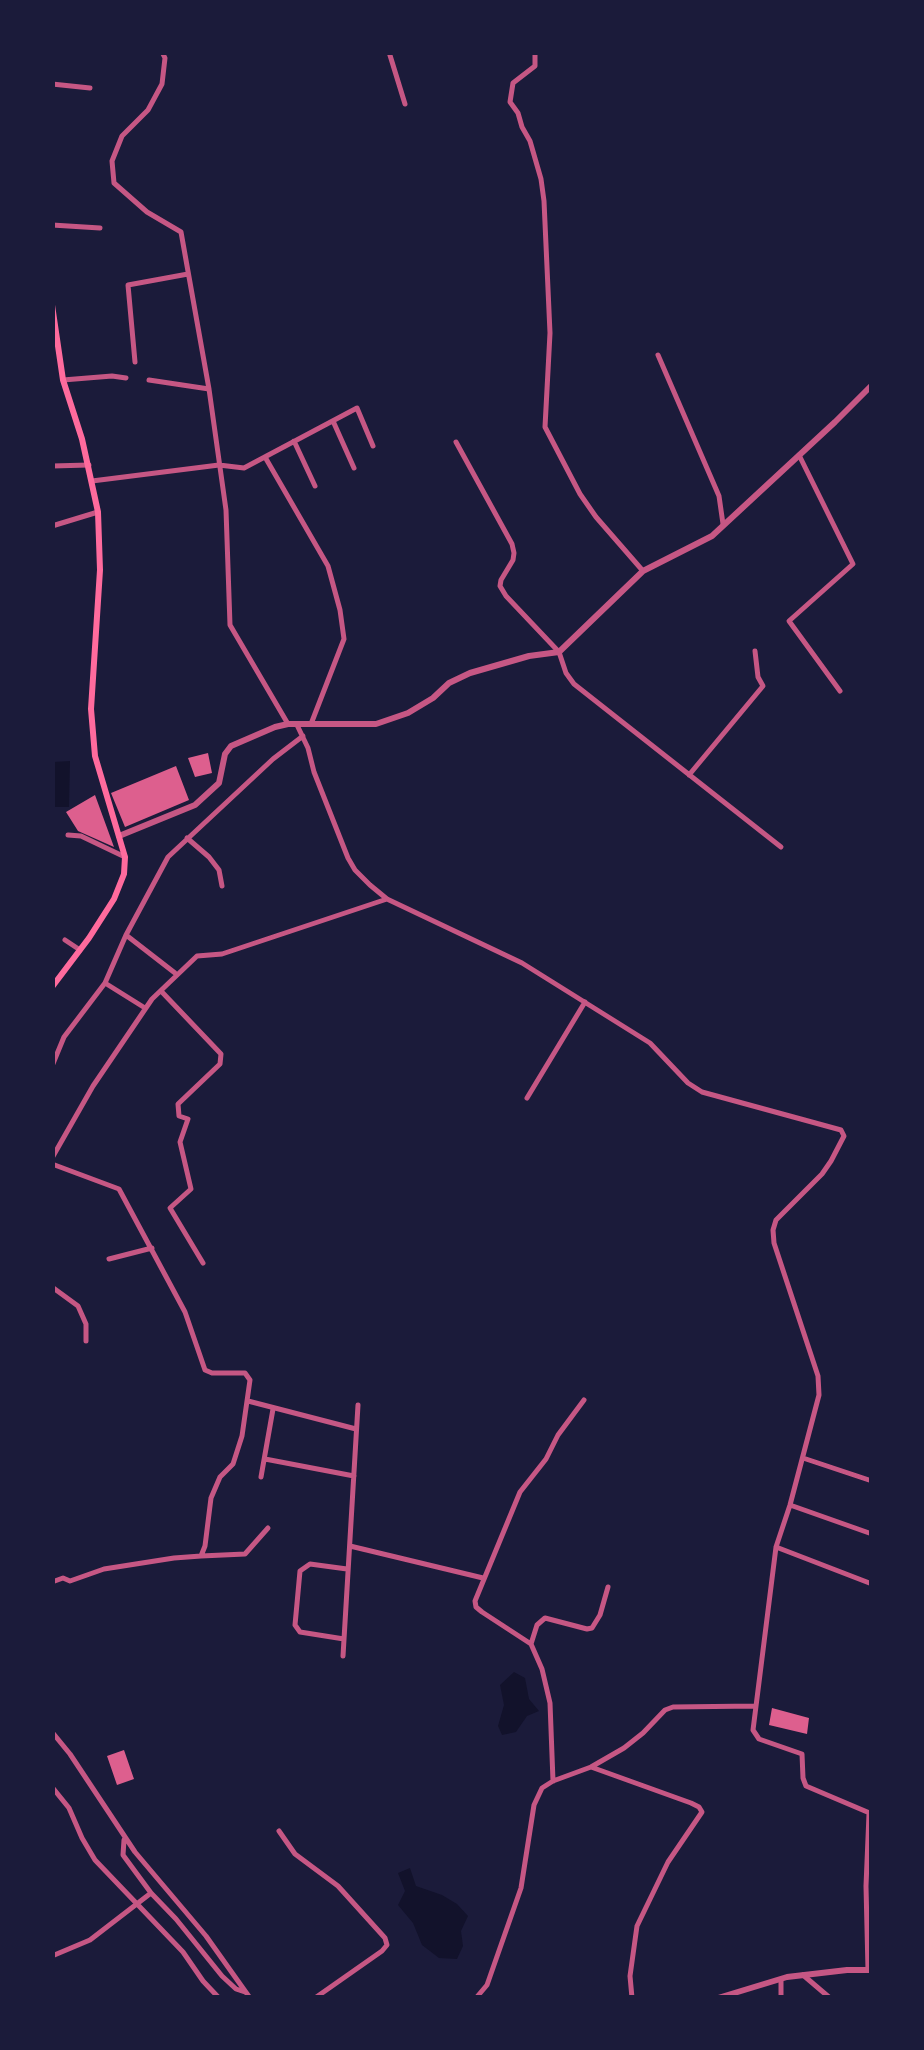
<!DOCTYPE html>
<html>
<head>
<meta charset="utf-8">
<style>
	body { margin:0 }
	#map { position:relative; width:924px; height:2050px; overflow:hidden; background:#1b1b3a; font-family:"Alegreya Sans",sans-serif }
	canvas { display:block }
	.frame { position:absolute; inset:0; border:55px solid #1b1b3a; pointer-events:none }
</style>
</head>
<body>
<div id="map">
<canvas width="924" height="2050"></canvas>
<div class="frame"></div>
</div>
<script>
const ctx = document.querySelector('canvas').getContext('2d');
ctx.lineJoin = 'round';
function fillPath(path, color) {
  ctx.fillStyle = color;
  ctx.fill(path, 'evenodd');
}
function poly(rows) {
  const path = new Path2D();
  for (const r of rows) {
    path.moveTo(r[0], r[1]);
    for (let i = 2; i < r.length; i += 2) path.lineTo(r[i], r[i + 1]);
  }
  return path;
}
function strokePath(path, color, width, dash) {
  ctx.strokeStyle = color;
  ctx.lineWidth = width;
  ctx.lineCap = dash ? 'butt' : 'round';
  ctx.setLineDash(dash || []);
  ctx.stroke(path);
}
fillPath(poly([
	[70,761,69,807,53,807,53,762],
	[514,1672,525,1678,529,1699,539,1711,527,1716,516,1732,502,1735,498,1726,504,1705,500,1685],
	[410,1868,416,1886,442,1895,457,1904,468,1916,461,1931,463,1946,457,1959,439,1958,422,1945,413,1923,398,1905,405,1891,398,1873]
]), '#12122b');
fillPath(poly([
	[208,753,212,773,195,777,188,758],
	[176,766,189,800,125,827,111,793],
	[95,795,114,847,78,831,66,812],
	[772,1708,809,1718,807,1734,769,1725],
	[124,1750,134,1779,117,1785,107,1756]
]), '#dd5f8e');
strokePath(poly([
	[162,52,165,58,162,84,148,110,122,136,112,161,114,183,147,212,181,232,209,389,226,510,230,625,288,724],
	[389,52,405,104],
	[535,52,535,66,513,83,510,102,518,113,522,127,530,141,541,179,544,201,550,333,545,427,580,494,596,517,643,571],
	[52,84,90,88],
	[52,225,100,228],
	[658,355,719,496,723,524],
	[135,362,128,285,188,274],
	[63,380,112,376,126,378],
	[149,380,209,389],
	[333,421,354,468],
	[294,441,315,486],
	[456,442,512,544,514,553,513,560,501,580,500,586,506,596,559,652,566,673,574,684,781,847],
	[799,455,853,564,789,621,840,691],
	[265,457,328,566,340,610,344,639,311,724],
	[52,466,89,465],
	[92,481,219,465,244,468,357,408,373,446],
	[52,526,98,512],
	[297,725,308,748,314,772,348,858,355,870,370,885,387,899,522,963,650,1043,688,1083,702,1092,841,1130,844,1136,831,1161,822,1174,776,1220,773,1230,774,1243,818,1376,819,1395,790,1505,776,1547,753,1730,759,1739,802,1754,803,1778,806,1786,872,1814],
	[689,775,763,686,758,677,755,651],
	[68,835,81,836,125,857],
	[187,838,209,857,219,870,222,886],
	[126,935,175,973],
	[65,940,80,950],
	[105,983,145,1008],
	[161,991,221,1054,220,1064,178,1104,179,1116,188,1119,180,1142,191,1189,170,1208,203,1263],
	[52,1066,64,1037,105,983,126,935,168,857,273,759,303,736],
	[527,1098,585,1002],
	[52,1158,93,1086,152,999,197,956,222,954,387,899],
	[52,1164,119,1189,185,1312,205,1370,212,1373,245,1373,250,1380,242,1436,233,1464,220,1477,211,1498,205,1546,201,1556,174,1558,104,1569,70,1581,63,1578,52,1582],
	[109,1259,152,1248],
	[52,1287,78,1306,86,1324,86,1341],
	[248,1401,356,1429],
	[803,1458,872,1481],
	[265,1459,354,1476],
	[261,1477,273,1409],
	[790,1505,872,1534],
	[350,1546,483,1578],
	[776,1547,872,1584],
	[201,1556,245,1554,268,1528],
	[344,1639,300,1632,295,1625,300,1571,310,1564,347,1569],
	[531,1644,537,1625,545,1618,587,1629,592,1628,600,1615,608,1587],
	[343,1656,358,1405],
	[52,1732,70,1754,135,1852,206,1936,250,1998],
	[591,1767,691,1803,699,1807,702,1812,668,1862,637,1926,630,1976,632,1998],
	[553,1781,550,1703,542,1669,531,1644,482,1612,476,1607,475,1601,520,1492,546,1459,558,1435,584,1400],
	[52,1787,69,1808,82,1838,95,1860,183,1952,203,1981,219,1998],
	[279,1831,295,1854,338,1886,385,1938,387,1945,382,1951,315,1998],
	[124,1840,123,1855,151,1893],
	[52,1956,90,1940,151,1893,176,1919,222,1976,236,1989,245,1992],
	[868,1970,866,1886,869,1814],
	[803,1975,830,1998],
	[476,1998,487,1985,521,1888,534,1805,542,1788,553,1781,591,1767,624,1748,643,1733,665,1710,673,1707,755,1706],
	[781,1998,781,1979]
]), '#c65784', 5);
strokePath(poly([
	[119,836,195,805,219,783,225,754,231,746,275,727,288,724,376,724,408,713,433,698,449,683,470,673,529,656,559,652,643,571,712,536,835,422,872,385],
	[718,1998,787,1977,847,1970,872,1970]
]), '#c65784', 6);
strokePath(poly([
	[52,305,63,380,82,439,98,512,100,570,91,709,95,756,125,857,124,874,114,899,89,938,52,987]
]), '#ff6b9d', 6);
</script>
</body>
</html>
